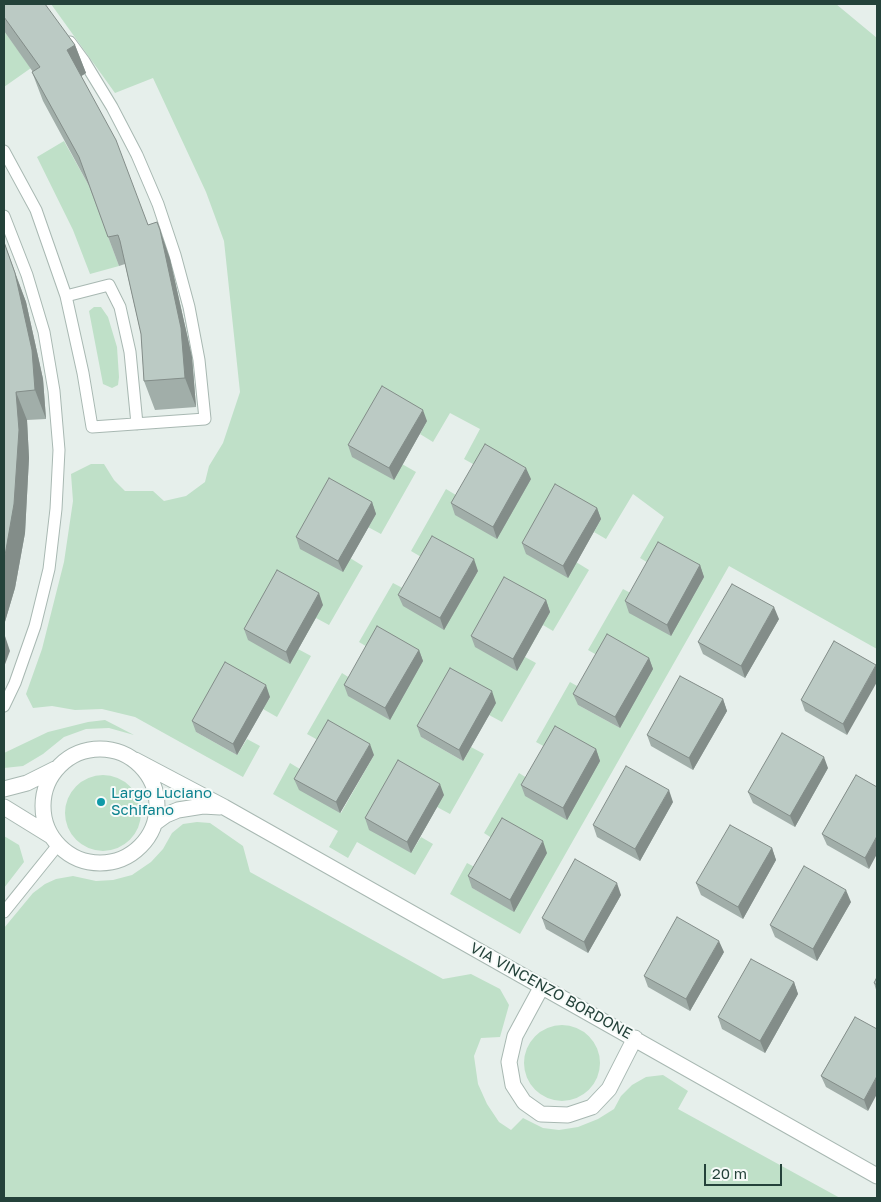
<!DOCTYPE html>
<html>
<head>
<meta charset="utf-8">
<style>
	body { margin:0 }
	#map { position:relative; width:881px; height:1202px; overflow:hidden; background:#e6efeb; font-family:"Golos Text",sans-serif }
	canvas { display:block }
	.frame { position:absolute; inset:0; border:5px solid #24423a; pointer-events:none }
	.scale { position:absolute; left:704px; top:1164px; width:78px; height:22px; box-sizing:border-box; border:2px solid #24423a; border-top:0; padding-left:6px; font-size:15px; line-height:18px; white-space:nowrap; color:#24423a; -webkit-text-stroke:4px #f7fbf9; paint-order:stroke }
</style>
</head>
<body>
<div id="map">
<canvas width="881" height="1202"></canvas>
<div class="frame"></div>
<div class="scale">20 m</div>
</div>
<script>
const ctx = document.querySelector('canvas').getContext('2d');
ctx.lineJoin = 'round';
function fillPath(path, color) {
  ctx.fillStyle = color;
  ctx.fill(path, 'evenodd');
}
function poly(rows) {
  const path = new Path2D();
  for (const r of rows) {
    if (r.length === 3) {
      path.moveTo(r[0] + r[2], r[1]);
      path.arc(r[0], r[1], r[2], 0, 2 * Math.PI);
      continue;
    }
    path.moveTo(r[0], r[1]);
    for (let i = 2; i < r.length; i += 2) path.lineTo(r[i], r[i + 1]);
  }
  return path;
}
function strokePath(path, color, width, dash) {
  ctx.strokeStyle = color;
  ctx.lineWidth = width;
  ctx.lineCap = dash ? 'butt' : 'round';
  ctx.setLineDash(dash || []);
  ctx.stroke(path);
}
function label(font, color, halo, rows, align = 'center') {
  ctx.font = font + ' "Golos Text",sans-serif';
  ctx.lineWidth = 4;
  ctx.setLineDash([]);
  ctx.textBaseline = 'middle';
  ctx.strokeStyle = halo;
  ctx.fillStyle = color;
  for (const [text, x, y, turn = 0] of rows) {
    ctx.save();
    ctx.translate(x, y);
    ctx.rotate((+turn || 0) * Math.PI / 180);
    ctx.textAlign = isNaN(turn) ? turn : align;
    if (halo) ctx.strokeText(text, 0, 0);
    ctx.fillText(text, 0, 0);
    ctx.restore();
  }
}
fillPath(poly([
	[51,4,836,4,877,38,877,649,729,566,520,934,450,894,467,863,482,871,472,888,514,911,498,842,484,833,519,773,533,782,551,750,536,742,570,682,586,691,578,705,620,728,604,659,588,650,623,589,638,597,655,567,640,558,664,517,633,494,606,539,594,532,601,519,576,562,589,570,553,631,543,625,525,657,536,663,502,722,489,715,421,737,463,761,471,747,484,754,450,814,437,807,411,853,421,837,433,844,415,875,357,842,348,858,329,847,338,831,273,794,290,763,308,774,341,813,374,755,325,744,307,734,342,673,356,682,374,651,359,642,393,583,410,592,444,629,462,598,478,571,428,561,411,551,446,489,464,500,497,538,530,480,482,469,464,459,480,429,450,413,433,442,420,434,427,421,402,464,416,472,381,534,368,527,376,514,350,558,363,566,329,625,316,618,298,649,311,656,277,717,263,709,270,697,196,732,237,755,247,739,260,746,243,777,135,717,102,709,75,710,52,706,33,708,26,694,42,649,64,562,73,501,71,474,91,464,104,464,114,480,125,491,153,491,164,501,186,496,205,482,209,466,223,443,240,392,224,241,206,192,153,78,115,93],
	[4,31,31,68,4,87],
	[64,141,89,186,119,266,90,274,73,230,37,157],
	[94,307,101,307,108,317,117,347,119,377,118,385,112,388,103,384,89,311],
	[105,720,134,735,109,728,86,729,64,737,43,754,23,766,4,768,4,753,48,732,88,722],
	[103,813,38],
	[197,822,210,823,243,846,250,872,443,979,471,974,500,989,509,1005,500,1037,481,1038,474,1056,478,1084,487,1104,499,1122,511,1130,523,1118,543,1128,559,1130,578,1127,598,1119,614,1109,621,1096,632,1085,646,1077,663,1075,688,1091,678,1109,840,1198,4,1198,4,928,33,893,45,884,56,879,73,876,96,881,113,880,132,875,151,862,163,849,172,833,183,824],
	[4,836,19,845,24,862,4,888],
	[562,1063,38]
]), '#bfe0c8');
const lane = poly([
	[4,151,36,210,66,296,83,373,92,427,205,419,199,360,189,307,175,255,158,204,137,155,112,107,84,61,70,42],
	[4,216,27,275,44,332,54,391,59,450,56,509,49,569,35,626,15,683,4,706],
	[66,296,109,285,120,307,130,352,137,424],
	[4,912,58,845]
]);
const street = poly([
	[100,806,57],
	[135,760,224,807,877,1176],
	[4,789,27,783,55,769],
	[4,807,51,836],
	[155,823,166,815,178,810,203,806,220,807],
	[542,986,515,1036,509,1062,513,1085,524,1102,541,1114,568,1115,592,1107,609,1089,635,1038]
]);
strokePath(lane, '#a8b8b2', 13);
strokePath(street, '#a8b8b2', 17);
strokePath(lane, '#fff', 11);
strokePath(street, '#fff', 15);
fillPath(poly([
	[4,4,75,45,86,73,81,76,148,225,157,222,170,259,192,357,196,407,155,410,144,381,141,334,125,264,119,266,89,186,43,101,32,72,33,72,4,31],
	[4,242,26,302,43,379,46,419,27,420,29,458,25,533,15,588,4,625],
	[427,421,394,480,352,457,348,445],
	[531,479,497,539,455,515,451,503],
	[372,502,376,514,343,572,300,549,296,537],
	[597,508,601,519,568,578,526,554,522,543],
	[700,565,704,577,671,636,629,613,625,601],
	[478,571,444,630,403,606,398,595],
	[546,600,550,612,517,671,475,647,471,636],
	[323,605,290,664,248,640,244,629],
	[779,619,745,678,703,654,698,642],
	[834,641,847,735,805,711,801,700],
	[419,650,423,661,390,720,348,696,344,685],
	[649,658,653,669,620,728,578,705,573,694],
	[270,697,237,755,196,732,192,721],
	[723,699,727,711,693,770,651,746,647,735],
	[496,703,463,761,421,737,417,726],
	[596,749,600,761,567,820,525,796,521,785],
	[374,755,340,813,299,790,294,779],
	[828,768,795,827,753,803,748,792],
	[856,775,869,869,827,845,822,834],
	[444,795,411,853,369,830,365,818],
	[673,802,640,861,597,837,593,825],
	[772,848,776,860,743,919,701,895,696,883],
	[547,853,514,912,472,888,468,876],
	[621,895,588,953,546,929,542,918],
	[851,902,817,961,775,937,770,925],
	[724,952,690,1011,648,987,644,976],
	[877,977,877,993,874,983],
	[794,982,798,994,765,1053,722,1029,718,1017],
	[855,1017,868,1111,826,1087,821,1076]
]), '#a1aea9');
fillPath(poly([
	[75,45,86,73,77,79,67,50],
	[160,230,170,259,192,357,196,407,185,378],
	[15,273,26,302,43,379,46,419,35,390],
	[16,392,27,420,29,458,25,533,15,588,4,625,4,561],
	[423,410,427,421,394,480,389,468],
	[526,468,531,479,497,539,493,527],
	[372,502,376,514,343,572,338,561],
	[597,508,601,519,568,578,563,566],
	[474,559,478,571,444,630,440,618],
	[700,565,704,577,671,636,667,625],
	[319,593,323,605,290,664,286,652],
	[546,600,550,612,517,671,513,659],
	[774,607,779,619,745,678,741,666],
	[4,633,10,651,4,667],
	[419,650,423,661,390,720,385,708],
	[649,658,653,669,620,728,615,717],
	[876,665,877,668,877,682,847,735,843,724],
	[266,685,270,697,237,755,233,744],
	[492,691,496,703,463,761,459,750],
	[723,699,727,711,693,770,689,758],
	[370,744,374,755,340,813,336,802],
	[596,749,600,761,567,820,563,808],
	[824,757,828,768,795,827,790,816],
	[440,784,444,795,411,853,407,842],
	[669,790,673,802,640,861,635,849],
	[877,836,877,854,869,869,865,858],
	[543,841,547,853,514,912,510,900],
	[772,848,776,860,743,919,738,907],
	[617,883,621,895,588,953,584,942],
	[846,890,851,902,817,961,813,949],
	[719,941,724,952,690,1011,686,999],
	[794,982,798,994,765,1053,760,1041],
	[877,1076,877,1094,868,1111,864,1100]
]), '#838d89');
const building = poly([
	[4,4,45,4,75,45,67,50,116,140,148,225,157,222,160,230,181,328,185,378,144,381,141,334,120,241,118,235,108,237,79,157,32,72,40,67,4,17,4,4],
	[4,242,15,273,32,350,35,390,16,392,19,430,14,504,4,561,4,242],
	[382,386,423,410,389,468,348,445,382,386],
	[485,444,526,468,493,527,451,503,485,444],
	[329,478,372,502,338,561,296,537,329,478],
	[555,484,597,508,563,566,522,543,555,484],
	[432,536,474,559,440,618,398,595,432,536],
	[658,542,700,565,667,625,625,601,658,542],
	[277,570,319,593,286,652,244,629,277,570],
	[504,577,546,600,513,659,471,636,504,577],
	[732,584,774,607,741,666,698,642,732,584],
	[377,626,419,650,385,708,344,685,377,626],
	[607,634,649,658,615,717,573,694,607,634],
	[834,641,876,665,843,724,801,700,834,641],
	[225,662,266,685,233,744,192,721,225,662],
	[450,668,492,691,459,750,417,726,450,668],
	[680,676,723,699,689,758,647,735,680,676],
	[328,720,370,744,336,802,294,779,328,720],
	[555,726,596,749,563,808,521,785,555,726],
	[782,733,824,757,790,816,748,792,782,733],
	[398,760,440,784,407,842,365,818,398,760],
	[626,766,669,790,635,849,593,825,626,766],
	[856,775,877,787,877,836,865,858,822,834,856,775],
	[502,818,543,841,510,900,468,876,502,818],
	[730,825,772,848,738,907,696,883,730,825],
	[575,859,617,883,584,942,542,918,575,859],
	[804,866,846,890,813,949,770,925,804,866],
	[677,917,719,941,686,999,644,976,677,917],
	[751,959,794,982,760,1041,718,1017,751,959],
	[877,977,877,985,874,983,877,977],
	[855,1017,877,1029,877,1076,864,1100,821,1076,855,1017]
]);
fillPath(building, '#bbcac4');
strokePath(building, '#838d89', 1);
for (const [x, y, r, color] of [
	[101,802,5,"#0f9aa8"]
]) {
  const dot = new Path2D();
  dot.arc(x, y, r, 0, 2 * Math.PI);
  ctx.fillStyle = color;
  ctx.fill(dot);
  strokePath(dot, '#f7fbf9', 2);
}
label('15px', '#0d838f', '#f7fbf9', [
	["Largo Luciano",111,793],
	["Schifano",111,810]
], 'left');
label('15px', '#24423a', '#f7fbf9', [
	["VIA VINCENZO BORDONE",551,991,29]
]);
</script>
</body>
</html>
